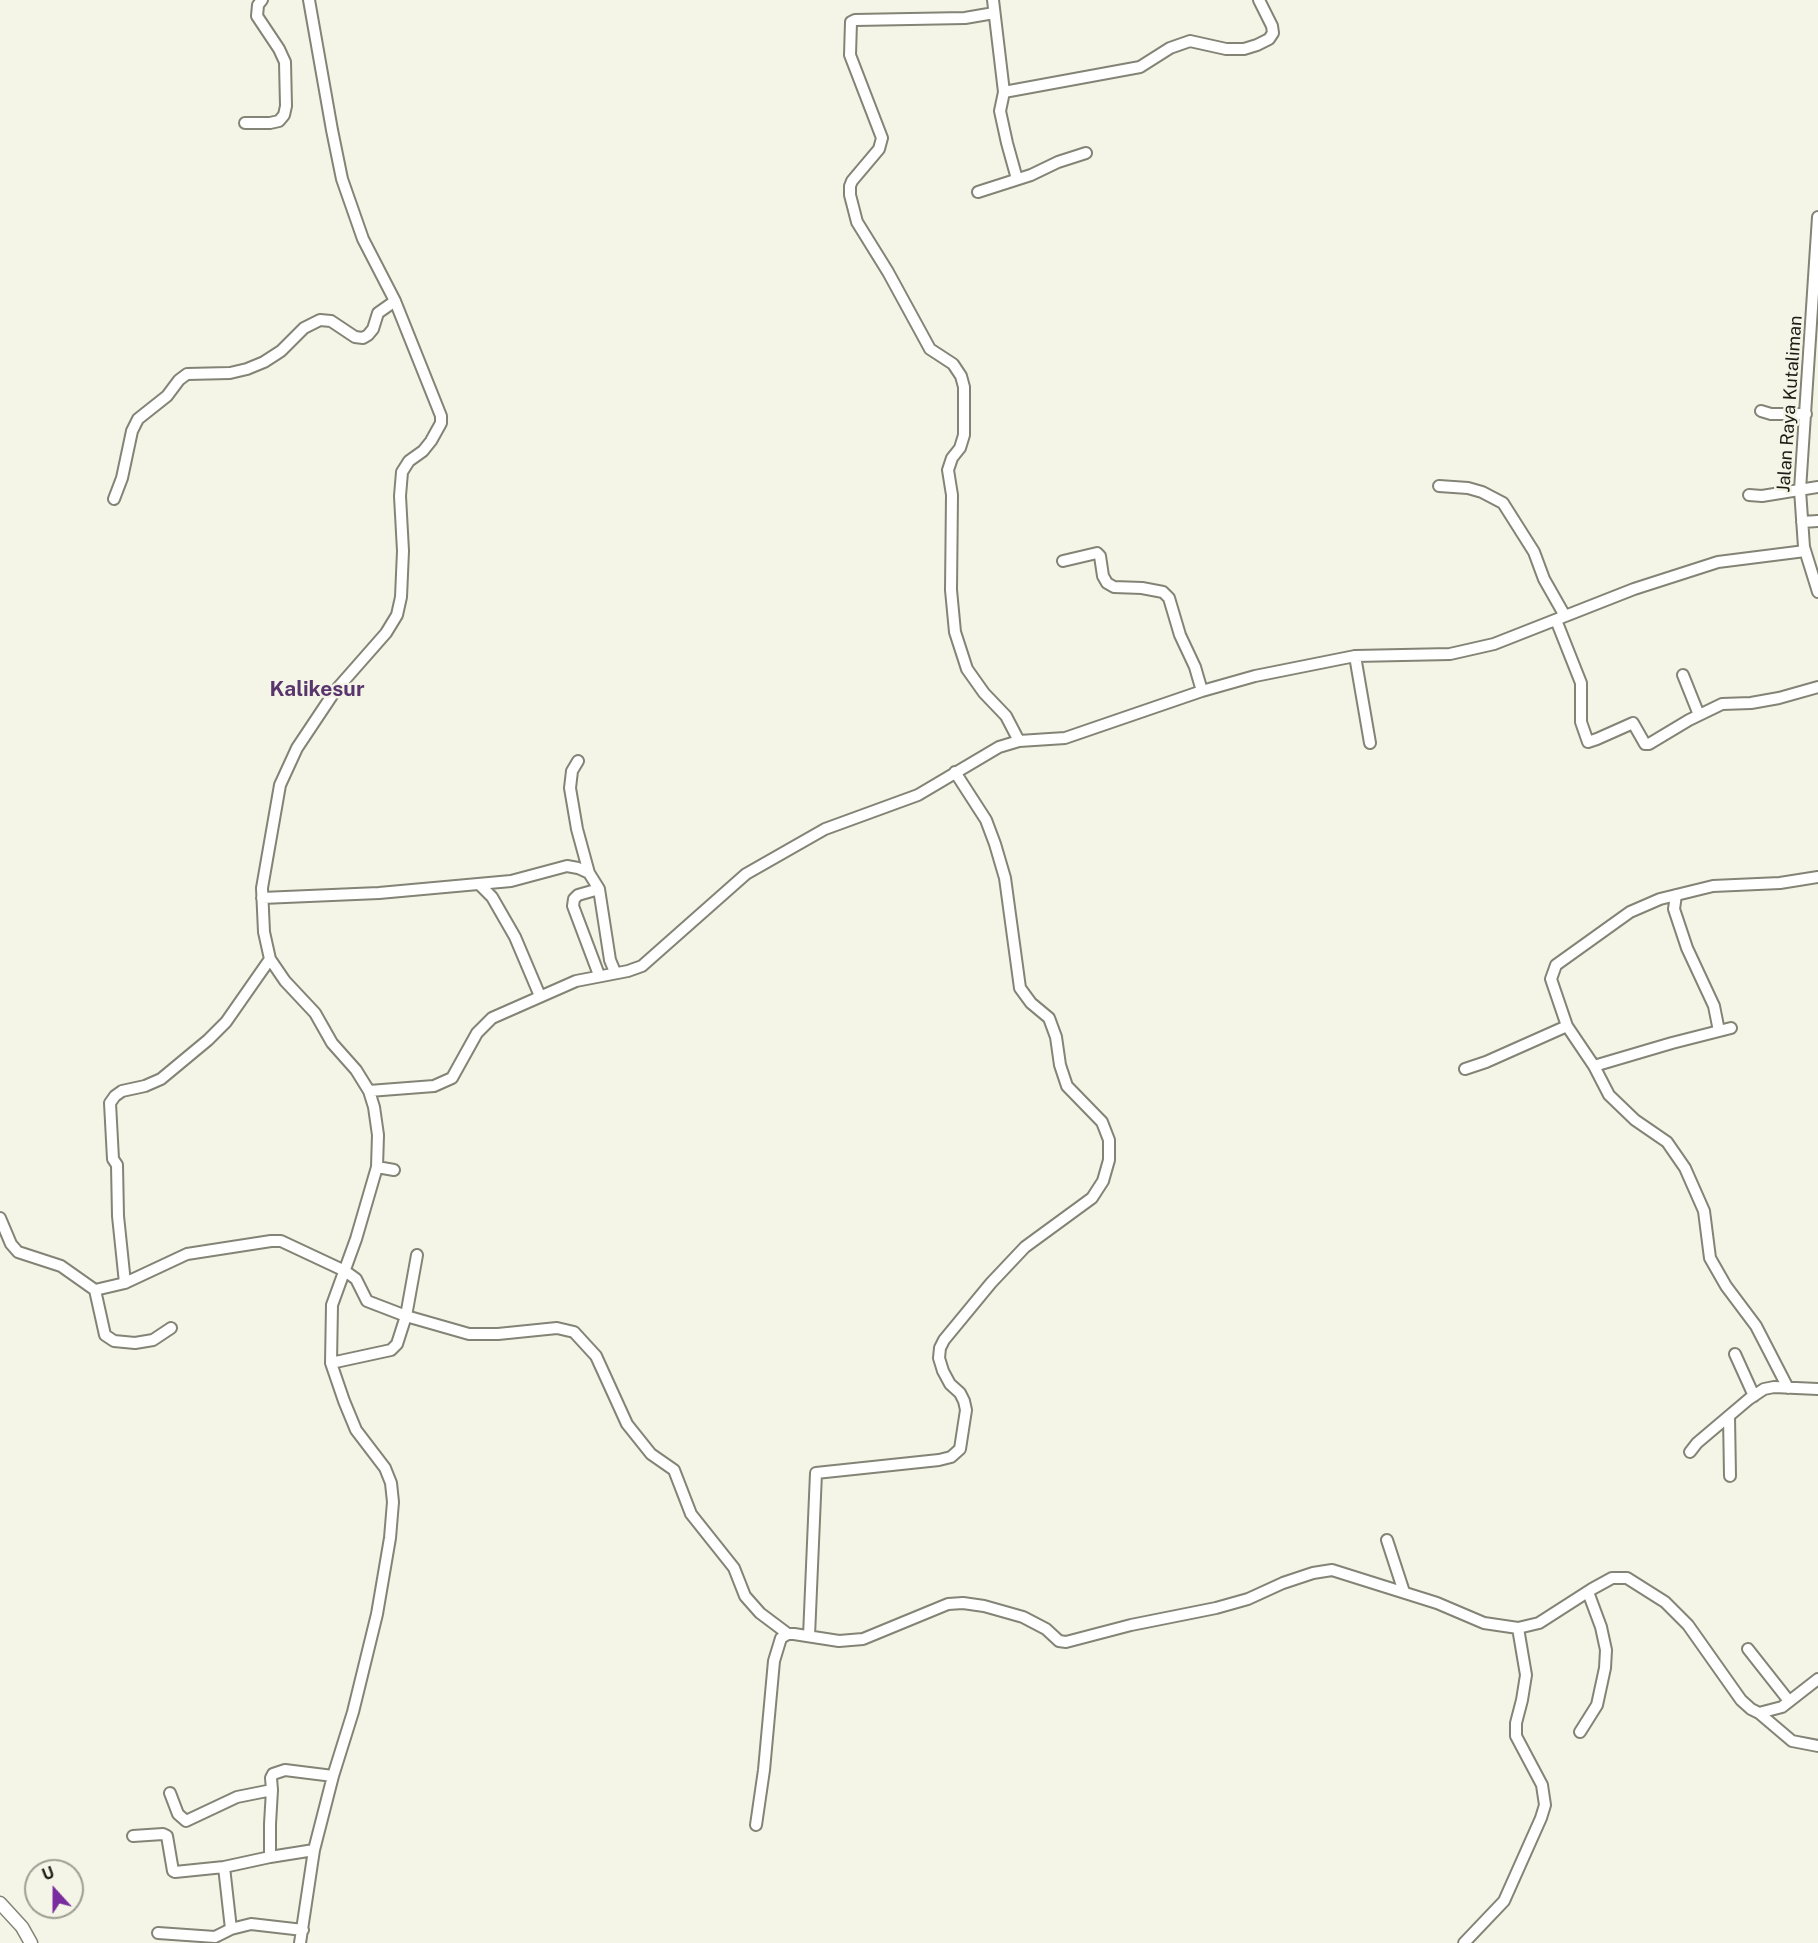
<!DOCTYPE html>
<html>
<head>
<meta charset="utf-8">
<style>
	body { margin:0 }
	#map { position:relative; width:1818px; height:1943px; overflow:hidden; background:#f4f5e6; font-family:"Public Sans",sans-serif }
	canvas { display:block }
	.north { position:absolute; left:24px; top:1859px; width:60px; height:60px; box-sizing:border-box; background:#f4f5e6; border:2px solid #9d9e93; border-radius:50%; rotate:339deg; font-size:16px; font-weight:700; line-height:24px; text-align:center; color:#1b1c16 }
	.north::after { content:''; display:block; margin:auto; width:21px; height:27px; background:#782c9e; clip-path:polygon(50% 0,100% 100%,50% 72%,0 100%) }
</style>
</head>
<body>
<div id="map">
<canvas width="1818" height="1943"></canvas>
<div class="north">U</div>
</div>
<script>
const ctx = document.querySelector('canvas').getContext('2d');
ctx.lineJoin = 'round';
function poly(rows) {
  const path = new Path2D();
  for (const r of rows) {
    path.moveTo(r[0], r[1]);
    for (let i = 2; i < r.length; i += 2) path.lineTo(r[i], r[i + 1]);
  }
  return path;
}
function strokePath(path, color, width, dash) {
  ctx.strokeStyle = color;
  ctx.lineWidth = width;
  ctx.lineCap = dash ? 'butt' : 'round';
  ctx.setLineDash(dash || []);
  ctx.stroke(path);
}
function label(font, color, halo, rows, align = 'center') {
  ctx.font = font + ' "Public Sans",sans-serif';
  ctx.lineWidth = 5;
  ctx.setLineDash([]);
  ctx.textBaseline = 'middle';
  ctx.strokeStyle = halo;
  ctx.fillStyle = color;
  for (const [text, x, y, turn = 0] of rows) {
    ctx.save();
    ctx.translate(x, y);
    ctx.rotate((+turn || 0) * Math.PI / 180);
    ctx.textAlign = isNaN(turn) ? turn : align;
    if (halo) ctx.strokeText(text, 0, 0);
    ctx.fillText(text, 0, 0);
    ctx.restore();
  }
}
const minor = poly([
	[993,0,1004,92,1000,111,1007,143,1017,179],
	[994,13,965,18,855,20,851,22,850,55,882,138,879,149,852,181,850,186,850,195,857,222,888,272,930,349,953,364,961,376,964,387,964,435,960,448,952,458,948,470,952,495,951,590,955,632,967,669,984,693,1006,716,1019,741],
	[1004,92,1140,67,1170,48,1190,41,1226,49,1244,49,1257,45,1269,39,1273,33,1272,26,1259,0],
	[245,123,270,123,279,121,284,115,286,106,285,62,279,49,257,16,258,5,262,0],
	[978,192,1031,175,1058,162,1086,153],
	[1818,217,1800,490,1804,547,1818,592],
	[1761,411,1771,414,1806,414],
	[1439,486,1468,488,1482,492,1503,503,1534,552,1544,579,1565,616],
	[1749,495,1762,496,1818,487],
	[114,499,122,478,132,431,138,419,167,396,179,380,187,374,230,373,247,369,264,362,281,351,304,328,320,320,331,321,355,337,363,338,368,335,373,329,378,313,395,301],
	[1802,522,1818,521],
	[1063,561,1097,553,1100,556,1103,576,1107,583,1114,587,1142,588,1163,592,1169,598,1180,635,1195,667,1202,691],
	[1556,620,1581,683,1581,722,1588,742,1597,739,1633,723,1645,744,1649,744,1689,720,1722,704,1751,703,1779,698,1818,687],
	[1355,656,1370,743],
	[1683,675,1699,715],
	[578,761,572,771,570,788,577,829,589,873],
	[479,884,492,897,515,937,540,996],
	[599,889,578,895,574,899,573,906,599,975],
	[1676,895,1674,909,1687,948,1714,1006,1719,1031],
	[262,898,379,893,511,881,567,866,578,868,589,873,599,889,610,960,615,972],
	[1594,1066,1672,1043,1731,1028],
	[1465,1069,1486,1062,1567,1026],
	[369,1091,434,1086,452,1078,477,1033,492,1018,576,981,628,971,642,966,746,874,825,829,918,795,999,747,1019,741,1065,738,1202,691,1255,676,1355,656,1450,654,1494,644,1634,589,1718,562,1805,551],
	[377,1167,394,1170],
	[0,1218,11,1244,18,1252,61,1266,95,1290,105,1335,114,1341,135,1343,153,1340,171,1328],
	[125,1283,118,1216,117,1165,113,1159,110,1103,115,1096,122,1091,145,1086,161,1079,208,1040,226,1022,270,959],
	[95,1290,125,1283,187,1254,271,1241,281,1241,345,1271,356,1279,367,1301,406,1316,417,1255],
	[1735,1354,1754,1396],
	[331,1363,391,1350,397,1344,406,1316,469,1334,498,1334,557,1328,574,1332,596,1356,627,1424,651,1454,674,1470,691,1514,734,1568,745,1596,760,1613,788,1634],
	[1788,1388,1756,1326,1726,1286,1710,1258,1704,1211,1685,1168,1667,1142,1635,1120,1609,1095,1594,1066,1567,1026,1551,979,1556,965,1630,912,1660,899,1713,886,1780,883,1818,877],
	[1729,1416,1730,1476],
	[1690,1452,1697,1443,1749,1399,1764,1389,1774,1387,1818,1389],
	[1387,1540,1404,1592],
	[809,1636,816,1473,939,1460,951,1457,960,1449,966,1410,964,1401,960,1393,950,1384,943,1371,939,1358,940,1348,944,1340,991,1283,1025,1247,1092,1198,1103,1181,1109,1160,1109,1140,1102,1122,1067,1086,1060,1065,1056,1037,1049,1018,1031,1003,1020,988,1005,878,995,844,986,820,955,772],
	[1748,1649,1789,1701],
	[1759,1713,1792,1741,1818,1746],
	[1580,1732,1597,1705,1605,1668,1606,1650,1601,1627,1588,1592],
	[170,1793,178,1814,186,1821,237,1797,272,1790],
	[756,1825,764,1770,774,1661,781,1638,788,1634,794,1634,839,1641,863,1639,948,1604,963,1603,984,1606,1023,1617,1046,1629,1059,1641,1066,1642,1131,1625,1216,1608,1248,1599,1283,1583,1313,1573,1332,1570,1437,1603,1484,1623,1518,1628,1539,1623,1592,1589,1612,1578,1627,1578,1665,1602,1688,1625,1741,1700,1751,1709,1759,1713,1782,1707,1818,1679],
	[133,1836,163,1834,167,1836,173,1871,175,1872,224,1867,270,1857,314,1850],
	[270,1857,270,1824,272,1790,271,1778,273,1774,285,1770,333,1776],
	[224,1867,231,1929],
	[158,1933,215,1937,231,1929,251,1924,303,1930],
	[300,1943,314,1850,333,1776,353,1712,377,1614,390,1538,393,1502,391,1483,385,1468,356,1430,344,1401,331,1363,332,1305,356,1239,377,1167,378,1135,374,1107,369,1091,356,1070,332,1043,315,1013,285,981,270,959,264,932,262,888,280,785,297,748,335,691,386,633,397,615,401,597,403,551,400,496,402,472,409,461,423,451,431,441,441,423,441,416,395,301,363,239,342,179,332,130,309,0],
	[1464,1943,1504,1901,1541,1818,1545,1805,1542,1785,1516,1736,1516,1723,1522,1700,1526,1675,1518,1628]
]);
const tertiary = poly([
	[0,1903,22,1927,31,1943]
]);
strokePath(minor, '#838376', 14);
strokePath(tertiary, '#838376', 15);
strokePath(minor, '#fff', 10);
strokePath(tertiary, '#fff', 12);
label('18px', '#1b1c16', '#f4f5e6', [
	["Jalan Raya Kutaliman",1790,404,-86]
]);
label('bold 21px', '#59356d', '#f4f5e6', [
	["Kalikesur",317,690]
]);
</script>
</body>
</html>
